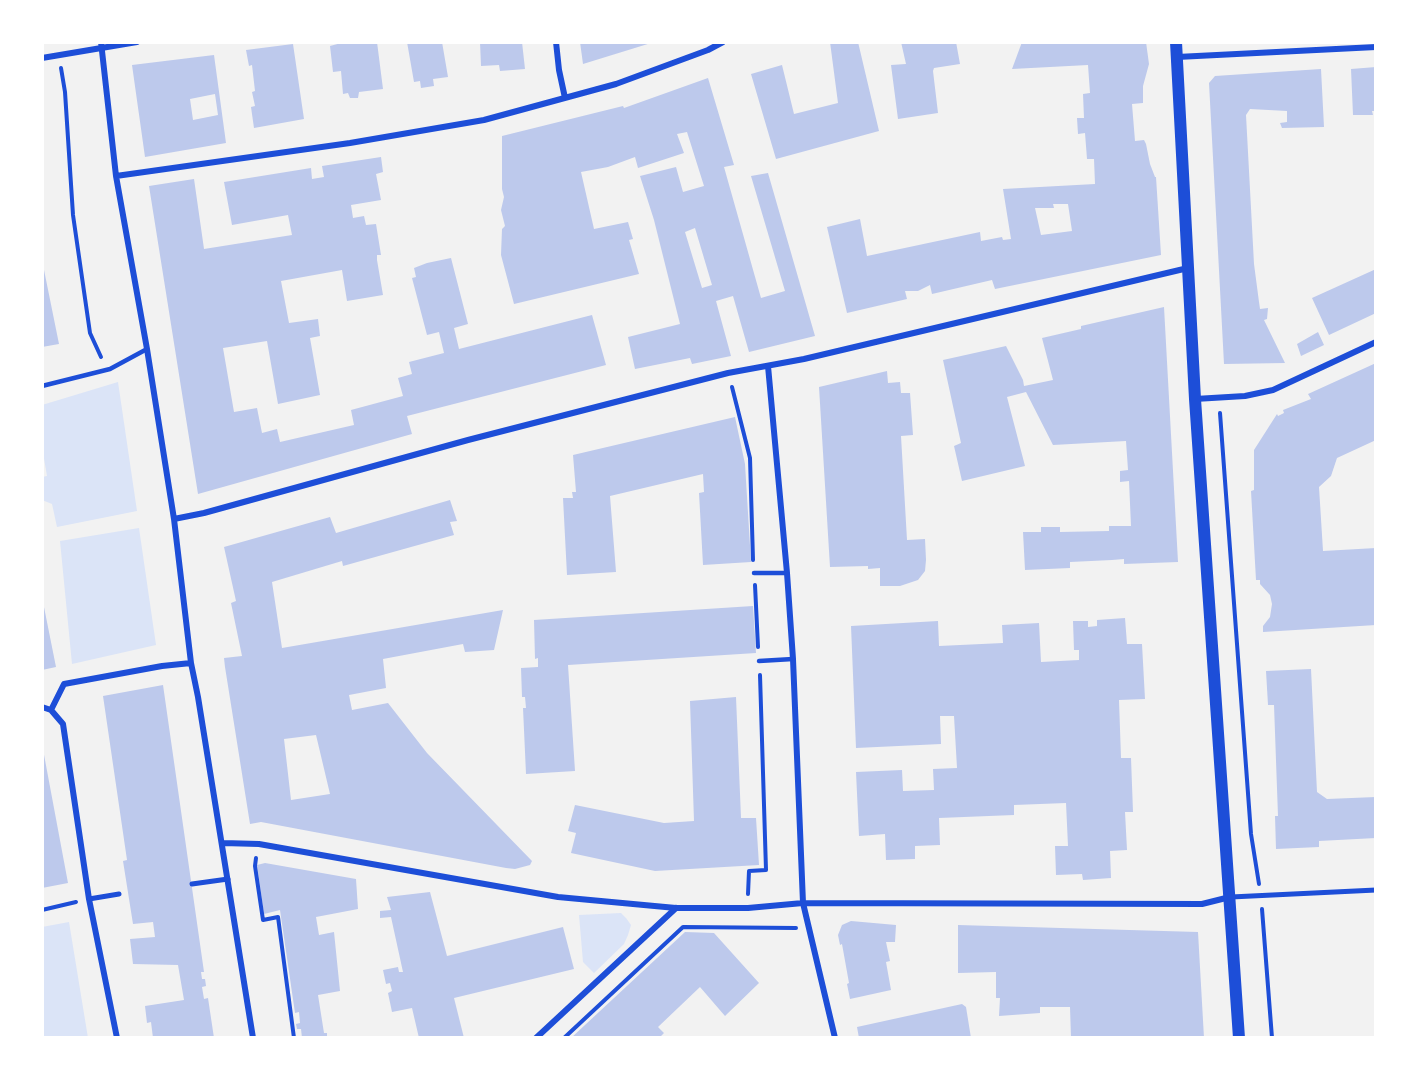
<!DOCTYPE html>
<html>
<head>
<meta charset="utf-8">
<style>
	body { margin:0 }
	#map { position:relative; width:1418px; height:1080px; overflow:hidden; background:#f2f2f2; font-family:"PT Serif",serif }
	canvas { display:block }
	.frame { position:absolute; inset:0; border:44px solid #fff; pointer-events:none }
</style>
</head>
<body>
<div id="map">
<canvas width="1418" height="1080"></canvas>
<div class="frame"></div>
</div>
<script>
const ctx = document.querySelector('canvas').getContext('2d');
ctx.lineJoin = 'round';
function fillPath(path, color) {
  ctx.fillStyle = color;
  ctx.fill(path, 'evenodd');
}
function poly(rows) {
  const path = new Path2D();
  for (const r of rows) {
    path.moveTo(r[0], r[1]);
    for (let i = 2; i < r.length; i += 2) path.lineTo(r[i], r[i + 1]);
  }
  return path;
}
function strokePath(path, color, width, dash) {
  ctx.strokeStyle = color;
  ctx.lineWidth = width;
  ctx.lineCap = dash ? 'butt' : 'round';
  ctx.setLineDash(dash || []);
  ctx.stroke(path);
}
fillPath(poly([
	[118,382,137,511,57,527,52,504,42,500,42,477,47,476,42,447,42,405],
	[139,528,156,645,72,664,60,541],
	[621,913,626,918,631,925,628,935,624,944,594,973,583,962,579,915],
	[69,922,88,1038,42,1038,42,927]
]), '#dbe4f7');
fillPath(poly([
	[345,42,377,42,383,89,359,92,358,98,350,98,348,93,343,94,341,71,333,72,330,46],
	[407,42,442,42,448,77,433,79,434,86,421,88,420,81,414,82],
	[480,42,522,42,525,69,500,71,499,65,481,66],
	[580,42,651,42,651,43,583,64],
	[830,42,858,42,879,131,776,159,751,74,782,65,794,114,838,103],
	[901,42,956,42,960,64,934,68,933,71,938,113,898,119,891,65,906,64],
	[1022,42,1146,42,1149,64,1143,86,1143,103,1132,104,1135,141,1144,140,1146,144,1150,164,1155,177,1156,177,1161,255,995,289,992,280,932,294,930,285,918,291,905,291,907,299,847,313,827,227,860,219,867,256,980,232,981,241,1002,237,1003,240,1011,239,1003,189,1095,184,1094,159,1087,159,1085,133,1078,134,1077,118,1084,118,1083,94,1090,93,1088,65,1012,69],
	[1053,204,1068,204,1072,231,1041,235,1035,208,1054,208],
	[293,44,304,119,254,128,251,107,255,106,252,92,255,91,252,65,249,66,246,50],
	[214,55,226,143,145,157,132,65],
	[215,94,218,115,193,120,190,99],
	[1376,67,1376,111,1372,111,1373,115,1353,115,1351,69],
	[1321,69,1324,127,1282,128,1280,123,1287,122,1287,111,1250,109,1246,115,1254,264,1259,302,1260,309,1268,308,1267,319,1264,320,1285,363,1224,364,1209,83,1215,76],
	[708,78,734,165,724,167,761,298,785,291,751,176,768,173,815,336,749,352,733,296,716,301,731,356,692,364,690,358,635,369,628,337,680,324,654,220,640,176,676,167,683,192,704,186,687,132,677,134,684,153,638,168,635,157,608,167,581,172,594,229,628,222,633,239,629,240,639,274,514,304,501,255,502,229,505,226,501,210,504,197,502,189,502,136,623,106,624,108],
	[695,228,712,285,702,288,685,232],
	[381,157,383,172,376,174,381,200,351,205,353,218,364,216,366,225,376,224,381,255,377,255,377,260,383,295,347,301,342,270,281,281,289,323,318,319,320,336,310,338,320,395,278,404,267,341,223,348,234,412,257,408,262,433,277,429,280,442,354,425,351,410,403,396,398,378,412,374,409,362,444,353,439,332,427,335,412,278,416,277,414,268,427,263,451,258,468,324,454,328,459,349,592,315,606,365,407,416,412,434,198,494,149,186,194,179,204,249,292,235,288,215,232,225,224,182,311,168,312,179,324,177,322,166],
	[42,260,59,344,42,347],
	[1376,269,1376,313,1329,335,1312,298],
	[1164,307,1178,562,1124,564,1124,559,1112,560,1070,562,1070,568,1025,570,1023,532,1041,532,1041,527,1060,527,1060,532,1109,531,1109,526,1131,526,1129,481,1120,482,1120,471,1128,470,1126,441,1053,445,1026,392,1007,397,1025,466,962,481,954,446,961,443,943,360,1006,346,1023,380,1024,386,1053,380,1042,338,1081,329,1081,326],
	[1318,332,1324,345,1301,356,1297,344],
	[1376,363,1376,440,1337,458,1331,476,1319,487,1323,551,1376,548,1376,625,1263,632,1263,626,1270,617,1272,604,1270,595,1260,584,1260,580,1256,580,1251,491,1254,490,1254,450,1277,414,1278,416,1284,413,1283,410,1311,399,1308,394],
	[887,371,888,383,900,382,901,393,910,393,913,435,901,436,907,540,925,539,926,560,925,571,918,580,900,586,880,586,880,568,868,569,868,566,830,567,819,387],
	[735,417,745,464,751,562,703,565,699,493,704,492,703,474,610,496,616,572,567,575,563,498,573,498,572,492,576,492,573,455],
	[450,500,457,521,450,522,454,535,343,566,342,561,272,582,282,648,503,610,494,650,465,652,463,644,383,659,386,688,349,695,352,710,388,703,427,753,532,861,530,865,515,869,506,868,261,822,250,824,225,667,224,658,242,656,231,603,236,601,224,547,330,517,336,533],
	[316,735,330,794,291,800,284,739],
	[42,597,56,667,42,670],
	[753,606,756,653,568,665,575,771,526,774,523,708,526,708,525,697,522,697,521,668,538,667,538,658,535,659,534,620],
	[1125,618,1127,644,1142,644,1145,699,1119,700,1121,758,1131,758,1133,812,1125,812,1127,850,1110,851,1111,878,1083,880,1082,874,1056,875,1055,846,1068,846,1066,803,1014,805,1014,815,939,818,940,845,915,846,915,859,886,860,885,834,859,836,856,772,902,770,903,791,934,790,933,769,957,768,954,716,940,716,941,744,856,748,851,626,938,621,939,646,1003,643,1002,625,1039,623,1041,662,1079,660,1079,650,1074,650,1073,621,1088,621,1088,627,1097,626,1097,620],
	[1311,669,1317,792,1327,799,1376,797,1376,838,1319,841,1319,847,1276,849,1275,816,1278,816,1274,705,1268,705,1266,671],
	[163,685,204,972,201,972,202,979,205,979,206,986,202,987,204,999,208,998,214,1038,153,1038,151,1022,147,1023,145,1006,184,1000,178,965,133,964,130,939,155,937,153,922,133,924,123,861,127,860,103,696],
	[736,697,741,818,756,818,759,865,655,871,571,853,576,833,568,831,575,805,664,823,694,821,690,701],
	[42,744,68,883,42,888,43,846],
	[265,863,356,879,358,909,316,917,319,935,334,932,340,991,318,995,324,1033,327,1033,327,1038,302,1038,301,1029,297,1029,296,1024,300,1023,299,1012,295,1013,280,910,264,914,257,865],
	[430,892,447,956,563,927,574,969,454,998,464,1038,419,1038,412,1008,392,1012,388,993,392,991,390,983,386,984,383,970,398,967,399,972,403,972,391,917,380,918,380,911,391,910,387,897],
	[851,921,896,925,895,942,886,942,890,961,886,962,891,990,850,999,847,984,849,983,842,944,840,945,838,935,842,925],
	[958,925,1198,932,1204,1038,1071,1038,1070,1007,1040,1007,1040,1013,999,1016,1000,998,996,998,996,972,958,973],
	[685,932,714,933,759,983,725,1016,700,987,658,1027,664,1033,659,1038,571,1038],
	[962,1004,966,1007,971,1038,859,1038,857,1027]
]), '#bdc9ec');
strokePath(poly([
	[61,68,65,92,73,215,90,333,101,357],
	[732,387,750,458,753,560],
	[1220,413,1251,834,1259,884],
	[755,585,758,647],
	[256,858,255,866,263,920,278,917,294,1038],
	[748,894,749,871,766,870,760,675],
	[1262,909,1272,1038],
	[42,910,76,902],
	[564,1038,683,927,796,928]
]), '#1d4ed8', 4);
strokePath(poly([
	[42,386,110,369,147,349],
	[754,573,787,573],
	[759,661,793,659]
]), '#1d4ed8', 4.5);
strokePath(poly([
	[192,884,228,879],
	[1231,897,1376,890],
	[89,899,119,894]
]), '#1d4ed8', 5);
strokePath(poly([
	[101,42,116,176,147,349,174,519,191,663,198,697,253,1038],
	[556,42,559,70,565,98],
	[1177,57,1376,47],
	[42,58,137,42],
	[116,176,350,143,484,120,616,84,708,50,723,42],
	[768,366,787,573,793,659,803,903,835,1038],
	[1195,399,1245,396,1273,390,1376,342],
	[174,519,204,513,468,440,728,373,804,359,1188,268],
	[42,707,51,710,64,684,162,666,191,663],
	[51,710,63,724,89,899,117,1038],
	[223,843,259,844,558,897,676,908,748,908,803,903,1202,904,1230,897],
	[536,1038,676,908]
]), '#1d4ed8', 6);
strokePath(poly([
	[1176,42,1195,399,1239,1038]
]), '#1d4ed8', 12);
</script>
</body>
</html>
